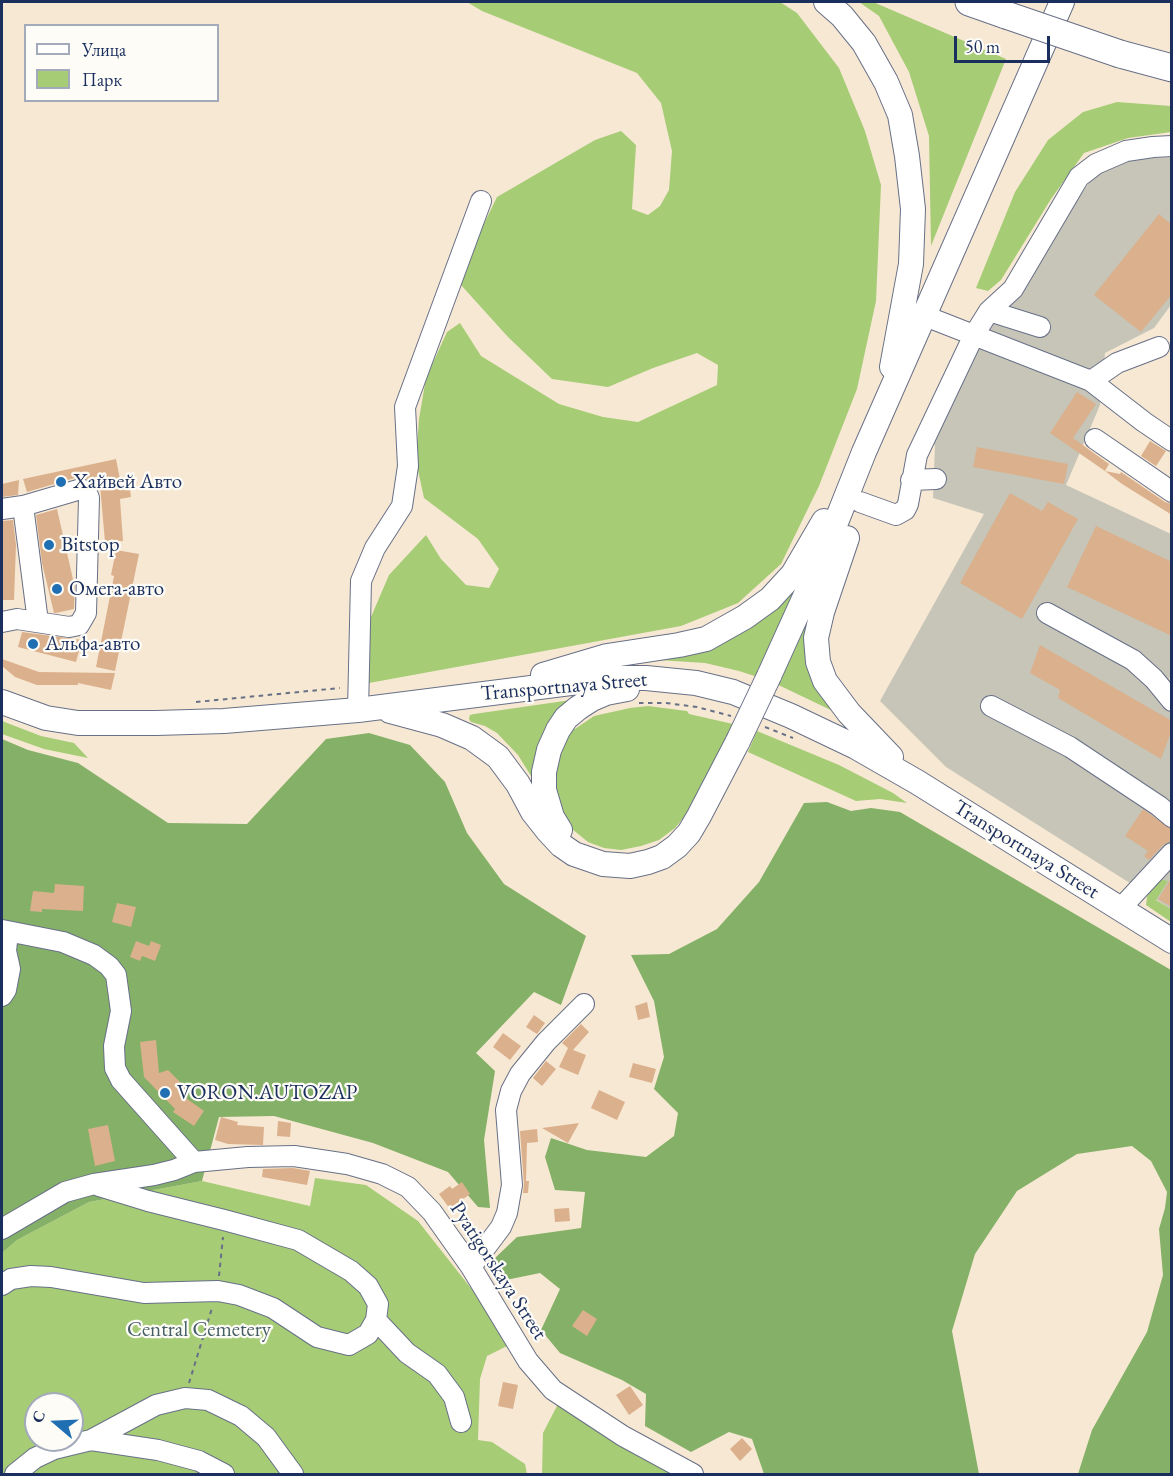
<!DOCTYPE html>
<html>
<head>
<meta charset="utf-8">
<style>
	body { margin:0 }
	#map { position:relative; width:1173px; height:1476px; overflow:hidden; background:#f7e8d3; font-family:"EB Garamond",serif }
	canvas { display:block }
	.frame { position:absolute; inset:0; border:3px solid #1b2f5e; pointer-events:none }
	.legend { position:absolute; left:24px; top:24px; width:195px; height:78px; box-sizing:border-box; background:#fdfcf7; border:2px solid #a3aaba; margin:0; padding:8px 10px; list-style:none; font-size:18px; color:#1b2f5e }
	.legend li { display:flex; align-items:center; gap:12px; height:30px }
	.legend b { width:30px; border:2px solid #a3aaba }
	.north { position:absolute; left:24px; top:1392px; width:60px; height:60px; box-sizing:border-box; background:#fdfcf7; border:2px solid #a3aaba; border-radius:50%; rotate:289deg; font-size:16px; font-weight:700; line-height:24px; text-align:center; color:#1b2f5e }
	.north::after { content:''; display:block; margin:auto; width:21px; height:27px; background:#1f6fb2; clip-path:polygon(50% 0,100% 100%,50% 72%,0 100%) }
	.scale { position:absolute; left:954px; top:36px; width:96px; height:27px; box-sizing:border-box; border:3px solid #1b2f5e; border-top:0; padding-left:8px; font-size:18px; line-height:21px; white-space:nowrap; color:#1b2f5e; -webkit-text-stroke:4px #fdfcf7; paint-order:stroke }
</style>
</head>
<body>
<div id="map">
<canvas width="1173" height="1476"></canvas>
<div class="frame"></div>
<ul class="legend">
<li><b style="height:8px;background:#fff"></b>Улица</li>
<li><b style="height:16px;background:#a6cc76"></b>Парк</li>
</ul>
<div class="north">С</div>
<div class="scale">50 m</div>
</div>
<script>
const ctx = document.querySelector('canvas').getContext('2d');
ctx.lineJoin = 'round';
function fillPath(path, color) {
  ctx.fillStyle = color;
  ctx.fill(path, 'evenodd');
}
function poly(rows) {
  const path = new Path2D();
  for (const r of rows) {
    path.moveTo(r[0], r[1]);
    for (let i = 2; i < r.length; i += 2) path.lineTo(r[i], r[i + 1]);
  }
  return path;
}
function strokePath(path, color, width, dash) {
  ctx.strokeStyle = color;
  ctx.lineWidth = width;
  ctx.lineCap = dash ? 'butt' : 'round';
  ctx.setLineDash(dash || []);
  ctx.stroke(path);
}
function label(font, color, halo, rows, align = 'center') {
  ctx.font = font + ' "EB Garamond",serif';
  ctx.lineWidth = 4.5;
  ctx.setLineDash([]);
  ctx.textBaseline = 'middle';
  ctx.strokeStyle = halo;
  ctx.fillStyle = color;
  for (const [text, x, y, turn = 0] of rows) {
    ctx.save();
    ctx.translate(x, y);
    ctx.rotate((+turn || 0) * Math.PI / 180);
    ctx.textAlign = isNaN(turn) ? turn : align;
    if (halo) ctx.strokeText(text, 0, 0);
    ctx.fillText(text, 0, 0);
    ctx.restore();
  }
}
fillPath(poly([
	[1171,157,1171,305,1154,328,1105,353,1100,405,1066,485,1171,534,1172,674,1169,679,1172,682,1171,909,946,767,880,701,984,514,933,498,935,445,924,441,984,321,1008,300,1089,183,1103,170,1131,159]
]), '#c6c5b8');
fillPath(poly([
	[467,2,780,2,797,13,839,68,865,131,881,185,876,301,857,389,819,486,781,564,738,603,681,626,369,683,368,624,389,575,426,535,441,559,466,585,489,588,499,569,478,539,424,498,416,461,419,419,426,378,447,332,460,323,481,356,559,404,603,417,638,422,717,385,718,365,697,353,653,368,608,387,552,379,508,337,461,285,478,236,497,197,595,140,621,131,636,145,632,209,648,215,660,206,669,190,672,151,661,103,637,73,482,11],
	[859,2,873,2,1006,59,931,246,929,136,909,72,879,16],
	[1117,102,1171,106,1171,132,1128,138,1084,153,1051,199,1001,280,988,291,976,288,1015,192,1048,140,1083,112],
	[855,507,819,615,835,712,770,681,739,671,705,663,642,659,803,578,814,614],
	[578,699,531,776,518,755,497,733,485,726,471,722,469,719,470,715,474,714],
	[648,706,687,711,689,714,733,724,689,811,675,828,659,840,641,846,621,850,604,848,588,842,572,829,560,812,551,777,562,740,573,727,575,729,594,716,630,708],
	[2,721,41,736,74,743,88,758,44,749,2,734],
	[757,731,839,765,893,793,907,803,880,799,856,801,748,752],
	[1154,878,1168,881,1156,900,1171,909,1171,922,1146,905,1147,897],
	[315,1178,366,1185,418,1221,492,1315,507,1346,487,1356,480,1379,478,1440,492,1442,525,1464,527,1474,2,1474,2,1253,17,1240,89,1202,202,1181,310,1206],
	[36,1404,72,1404,72,1440,36,1440],
	[558,1404,679,1474,542,1474,543,1433]
]), '#a6cc76');
fillPath(poly([
	[369,733,410,745,445,782,467,833,504,884,586,936,561,1005,534,992,476,1053,495,1071,484,1140,490,1208,478,1207,448,1172,373,1143,274,1116,219,1117,202,1181,89,1202,17,1240,2,1253,2,739,28,750,78,763,168,823,247,824,326,739],
	[827,802,851,811,871,808,900,812,1171,970,1171,1474,1078,1474,1092,1430,1147,1332,1163,1275,1159,1229,1165,1208,1167,1192,1151,1161,1132,1146,1077,1154,1017,1191,975,1254,952,1331,979,1474,764,1474,752,1439,729,1432,691,1452,645,1426,646,1394,622,1380,560,1353,541,1330,560,1289,540,1273,501,1281,494,1259,517,1237,581,1228,585,1192,555,1190,545,1157,551,1138,587,1150,646,1157,674,1136,678,1113,654,1089,664,1057,654,1001,631,955,669,954,717,929,759,882,804,803]
]), '#84b067');
fillPath(poly([
	[1159,214,1172,225,1172,294,1141,332,1094,295],
	[1077,392,1096,404,1073,438,1109,464,1105,471,1050,433],
	[1150,441,1166,451,1156,466,1141,456],
	[977,447,1068,464,1064,484,973,467],
	[116,459,121,484,129,483,131,497,120,499,123,541,105,542,100,485,96,486,87,479,78,477,27,492,23,479],
	[1105,471,1120,474,1121,472,1165,502,1172,504,1172,515,1122,484],
	[19,480,18,495,2,497,2,484],
	[1010,493,1042,511,1048,502,1078,519,1022,619,960,583],
	[57,509,75,588,74,609,56,613,54,613,42,563,36,515],
	[13,520,16,545,14,600,2,600,2,521],
	[1096,526,1172,562,1172,636,1067,587],
	[116,550,139,554,115,671,96,667,114,576,111,575],
	[22,632,82,640,76,662,18,647],
	[1040,645,1172,721,1172,729,1161,759,1058,698,1060,690,1030,673],
	[2,659,39,672,115,673,111,690,78,683,78,685,37,685,15,677,2,666],
	[1143,809,1172,830,1171,841,1163,845,1149,860,1144,856,1148,851,1125,836],
	[1172,877,1172,907,1158,899],
	[55,884,84,886,83,911,42,909,42,912,30,911,33,891,54,893],
	[117,903,136,907,131,927,112,922],
	[136,941,149,946,151,941,161,945,155,961,142,956,140,961,130,957],
	[647,1002,650,1017,638,1020,635,1006],
	[534,1015,545,1023,537,1034,526,1027],
	[581,1024,589,1032,573,1050,586,1055,578,1075,559,1067,568,1048,562,1043],
	[503,1033,521,1046,510,1060,493,1047],
	[156,1040,159,1073,168,1070,185,1087,179,1093,204,1111,194,1126,173,1112,175,1109,144,1077,140,1042],
	[546,1061,556,1069,542,1086,533,1078],
	[633,1063,656,1069,652,1083,629,1077],
	[599,1090,625,1102,617,1120,591,1108],
	[221,1117,238,1122,237,1125,264,1127,263,1145,228,1144,215,1140],
	[278,1121,291,1123,290,1137,277,1136],
	[579,1123,568,1143,542,1128],
	[108,1125,115,1161,95,1166,88,1129],
	[537,1129,538,1142,527,1143,526,1181,529,1181,528,1193,523,1193,524,1184,520,1131],
	[293,1168,310,1171,307,1185,262,1177,263,1169],
	[462,1182,470,1194,450,1209,439,1194,450,1186,452,1189],
	[569,1208,570,1221,555,1222,554,1209],
	[583,1310,597,1319,587,1336,572,1326],
	[503,1382,518,1385,513,1409,498,1406],
	[630,1386,643,1405,629,1415,616,1395],
	[742,1438,752,1449,740,1461,730,1449]
]), '#dbb08c');
const minor = poly([
	[989,311,1040,327],
	[925,316,1091,381,1144,422,1172,441],
	[1091,381,1117,363,1159,347],
	[1095,439,1172,492],
	[911,480,936,479],
	[860,502,896,515,905,510,908,504,917,455,974,335,989,311,1013,289,1079,177,1096,164,1126,151,1153,147,1172,146],
	[23,506,38,622],
	[2,509,23,506,81,489,87,493,89,498,86,613,79,625,69,627,17,619,2,622],
	[1047,613,1133,660,1154,679,1172,701],
	[991,706,1070,747,1159,806,1172,817],
	[358,710,361,581,375,548,402,506,408,466,405,407,481,201],
	[1120,909,1172,853],
	[2,930,63,942,94,955,109,966,116,975,121,1011,114,1046,115,1068,121,1080,194,1162],
	[2,996,6,990,10,969,6,951,8,932],
	[99,1186,148,1201,224,1220,298,1240,351,1271,368,1286,378,1304,376,1320,407,1353,437,1374,454,1397,461,1422],
	[2,1229,65,1192,94,1184,154,1175,174,1170,194,1162,248,1157,294,1156,347,1164,382,1174,408,1187,432,1212,471,1267,528,1361,553,1390,623,1436,693,1474],
	[471,1267,501,1227,507,1213,512,1185,506,1110,511,1091,520,1074,546,1042,584,1004],
	[2,1285,11,1279,31,1276,51,1277,144,1293,218,1291,239,1295,273,1308,317,1337,349,1345,368,1334,376,1320],
	[91,1440,158,1450,199,1461,224,1474],
	[15,1474,35,1458,54,1449,91,1440,156,1405,185,1398,208,1400,241,1416,266,1437,293,1474]
]);
const major = poly([
	[826,2,842,16,864,43,886,82,900,115,907,156,913,209,911,264,892,367],
	[847,538,822,612,816,638,818,662,825,681,849,713,891,757],
	[543,675,607,656,679,645,706,639,745,617,770,599,793,574,824,521],
	[769,676,817,570,864,452,1062,2],
	[2,702,46,718,78,723,156,723,224,721,358,710,610,678,646,678,696,683,733,692,791,716,856,747,917,782,1172,941],
	[390,711,442,725,472,738,498,757,518,784,533,812,548,831,561,845,574,854,603,864,630,866,648,862,662,857,677,846,689,833,699,816,738,741],
	[560,830,552,817,544,790,544,772,549,750,558,730,566,718,578,708,592,699,606,693,627,689]
]);
const highway = poly([
	[969,2,1006,15],
	[1120,54,1172,68]
]);
strokePath(minor, '#687087', 22);
strokePath(major, '#687087', 26);
strokePath(highway, '#687087', 29);
strokePath(poly([
	[196,702,340,688],
	[639,703,666,703,697,707,731,716],
	[765,727,793,738],
	[219,1276,223,1237],
	[189,1383,212,1308]
]), '#687087', 2, [4.5, 4.5]);
strokePath(minor, '#fff', 20);
strokePath(major, '#fff', 24);
strokePath(highway, '#fff', 27);
const majorBridge = poly([
	[738,741,769,676]
]);
const highwayBridge = poly([
	[1006,15,1120,54]
]);
strokePath(majorBridge, '#687087', 26, []);
strokePath(highwayBridge, '#687087', 29, []);
strokePath(majorBridge, '#fff', 24);
strokePath(highwayBridge, '#fff', 27);
for (const [x, y, r, color] of [
	[61,482,6,"#1f6fb2"],
	[49,545,6,"#1f6fb2"],
	[57,589,6,"#1f6fb2"],
	[33,644,6,"#1f6fb2"],
	[165,1093,6,"#1f6fb2"]
]) {
  const dot = new Path2D();
  dot.arc(x, y, r, 0, 2 * Math.PI);
  ctx.fillStyle = color;
  ctx.fill(dot);
  strokePath(dot, '#fdfcf7', 2);
}
label('21px', '#1b2f5e', '#fdfcf7', [
	["Хайвей Авто",73,482],
	["Bitstop",61,545],
	["Омега-авто",69,589],
	["Альфа-авто",45,644],
	["VORON.AUTOZAP",177,1093]
], 'left');
label('21px', '#1b2f5e', '#fdfcf7', [
	["Transportnaya Street",564,687,-5],
	["Transportnaya Street",1026,850,32],
	["Pyatigorskaya Street",498,1271,57]
]);
label('21px', '#455e65', '#fdfcf7', [
	["Central Cemetery",199,1330]
]);
</script>
</body>
</html>
